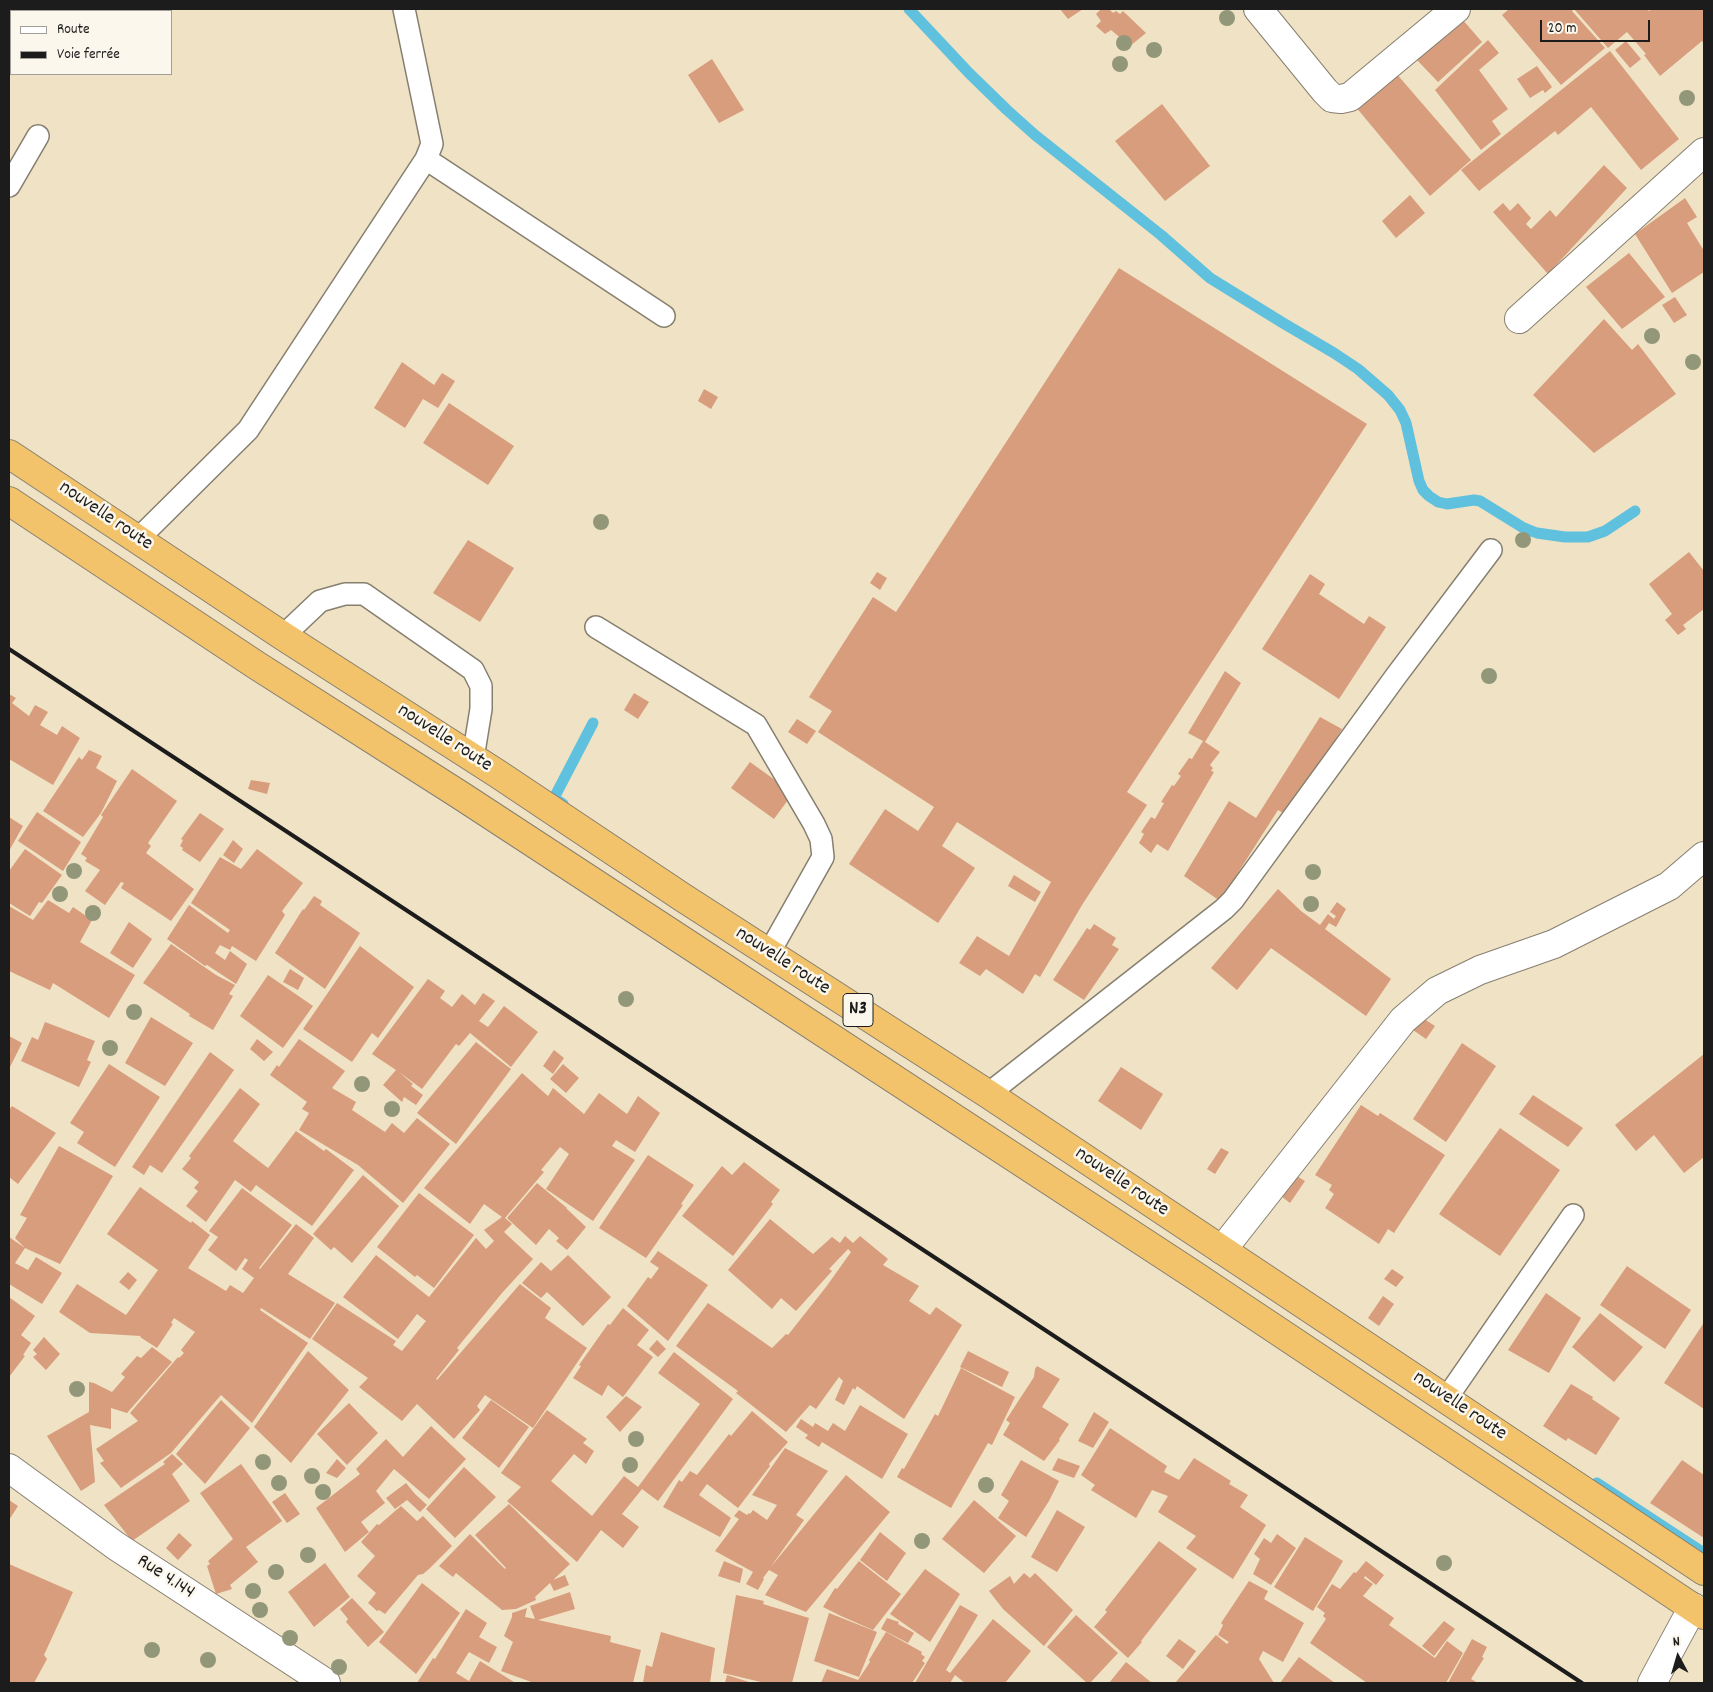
<!DOCTYPE html>
<html>
<head>
<meta charset="utf-8">
<style>
	body { margin:0 }
	#map { position:relative; width:1713px; height:1692px; overflow:hidden; background:#f0e2c4; font-family:Dekko,sans-serif }
	canvas { display:block }
	.frame { position:absolute; inset:0; border:10px solid #1c1c1c; pointer-events:none }
	.legend { position:absolute; left:10px; top:10px; width:162px; height:65px; box-sizing:border-box; background:#fbf7ec; border:1px solid #a29f99; margin:0; padding:6px 9px; list-style:none; font-size:15px; color:#1c1c1c }
	.legend li { display:flex; align-items:center; gap:10px; height:25px }
	.legend b { width:25px; border:1px solid #a29f99 }
	.north { position:absolute; left:1653px; top:1632px; width:50px; height:50px; -webkit-text-stroke:4px #fbf7ec; paint-order:stroke; rotate:354deg; font-size:14px; font-weight:700; line-height:20px; text-align:center; color:#1c1c1c }
	.north::after { content:''; display:block; margin:auto; width:18px; height:22px; background:#1c1c1c; clip-path:polygon(50% 0,100% 100%,50% 72%,0 100%) }
	.scale { position:absolute; left:1540px; top:20px; width:110px; height:22px; box-sizing:border-box; border:2px solid #1c1c1c; border-top:0; padding-left:6px; font-size:15px; line-height:18px; white-space:nowrap; color:#1c1c1c; -webkit-text-stroke:4px #fbf7ec; paint-order:stroke }
</style>
</head>
<body>
<div id="map">
<canvas width="1713" height="1692"></canvas>
<div class="frame"></div>
<ul class="legend">
<li><b style="height:6px;background:#fff"></b>Route</li>
<li><b style="height:6px;background:#1c1c1c"></b>Voie ferrée</li>
</ul>
<div class="north">N</div>
<div class="scale">20 m</div>
</div>
<script>
const ctx = document.querySelector('canvas').getContext('2d');
ctx.lineJoin = 'round';
function poly(rows) {
  const path = new Path2D();
  for (const r of rows) {
    path.moveTo(r[0], r[1]);
    for (let i = 2; i < r.length; i += 2) path.lineTo(r[i], r[i + 1]);
  }
  return path;
}
function strokePath(path, color, width, dash) {
  ctx.strokeStyle = color;
  ctx.lineWidth = width;
  ctx.lineCap = dash ? 'butt' : 'round';
  ctx.setLineDash(dash || []);
  ctx.stroke(path);
}
function fillPath(path, color) {
  ctx.fillStyle = color;
  ctx.fill(path, 'evenodd');
}
function label(font, color, halo, rows, align = 'center') {
  ctx.font = font + ' Dekko,sans-serif';
  ctx.lineWidth = 5;
  ctx.setLineDash([]);
  ctx.textBaseline = 'middle';
  ctx.strokeStyle = halo;
  ctx.fillStyle = color;
  for (const [text, x, y, turn = 0] of rows) {
    ctx.save();
    ctx.translate(x, y);
    ctx.rotate((+turn || 0) * Math.PI / 180);
    ctx.textAlign = isNaN(turn) ? turn : align;
    if (halo) ctx.strokeText(text, 0, 0);
    ctx.fillText(text, 0, 0);
    ctx.restore();
  }
}
strokePath(poly([
	[909,9,969,73,1007,110,1035,135,1161,235,1210,278,1283,323,1334,353,1358,369,1388,395,1400,410,1406,423,1419,481,1423,490,1429,496,1438,502,1447,504,1474,500,1480,501,1522,527,1534,532],
	[1537,533,1565,537,1588,537,1605,531,1635,511],
	[563,804,554,798,593,723],
	[1597,1483,1704,1553]
]), '#5fc1de', 11);
fillPath(poly([
	[1060,9,1083,9,1068,19],
	[1101,9,1109,9,1113,13,1116,11,1120,14,1123,11,1146,33,1130,46,1111,30,1105,34,1096,26,1101,21,1096,14],
	[1509,9,1647,9,1649,11,1652,9,1704,9,1704,44,1702,41,1660,76,1644,55,1646,54,1627,32,1608,48,1574,9,1572,11,1605,48,1561,85,1502,15],
	[1462,19,1482,42,1438,82,1417,60],
	[1488,40,1499,53,1479,70,1508,109,1492,121,1501,134,1481,150,1435,90],
	[1626,41,1641,59,1630,68,1615,50],
	[1610,51,1679,139,1641,170,1591,107,1558,135,1555,131,1479,191,1461,170],
	[712,59,744,110,719,123,688,75],
	[1537,66,1552,87,1545,93,1543,90,1530,98,1517,79],
	[1395,72,1471,160,1430,196,1355,106],
	[1162,104,1210,166,1165,201,1115,141],
	[1604,165,1627,188,1548,274,1493,212,1503,203,1510,211,1518,203,1531,218,1526,224,1531,229,1550,210,1556,217],
	[1410,195,1425,213,1396,238,1382,221],
	[1685,198,1697,217,1687,223,1704,251,1704,272,1672,293,1635,234],
	[1629,253,1665,297,1622,329,1586,287],
	[1119,268,1367,424,1127,792,1147,805,1082,905,1040,977,1035,974,1023,994,986,969,980,976,959,963,977,936,1009,956,1051,882,957,822,942,846,975,868,938,923,849,864,885,809,918,831,934,807,818,732,832,711,809,697,873,597,896,612],
	[1675,297,1687,315,1674,323,1662,305],
	[1604,319,1632,350,1638,344,1676,394,1594,453,1533,395],
	[402,362,434,385,442,373,455,381,438,408,423,399,405,428,374,408],
	[704,389,718,397,711,409,698,401],
	[449,403,514,446,488,485,423,443],
	[468,540,514,568,480,622,433,593],
	[1689,552,1704,571,1704,609,1683,625,1686,629,1678,635,1665,620,1672,614,1649,584],
	[877,572,887,578,880,590,870,583],
	[1310,574,1325,584,1319,594,1364,624,1369,616,1386,627,1339,699,1262,649],
	[1225,671,1241,683,1205,742,1220,752,1210,765,1213,768,1211,771,1214,772,1168,851,1157,844,1151,853,1139,843,1144,834,1141,832,1151,817,1155,819,1164,803,1161,802,1172,785,1174,786,1181,776,1178,774,1189,758,1192,759,1203,741,1188,733],
	[634,693,649,702,638,719,624,710],
	[9,694,16,698,12,703,29,716,35,705,48,712,40,725,57,735,62,726,80,738,53,785,9,759],
	[1320,717,1342,729,1288,816,1278,810,1220,901,1184,876,1229,801,1256,818],
	[797,719,816,731,807,744,788,732],
	[89,750,102,756,96,768,117,781,101,813,83,837,43,811,79,757,82,760],
	[750,762,793,793,774,819,731,788],
	[132,769,177,801,148,843,151,846,146,853,194,889,171,921,121,888,124,883,121,882,105,905,85,891,100,870,85,861,87,858,81,854,103,817,101,815],
	[251,780,270,783,267,794,248,789],
	[37,812,81,842,63,871,18,841],
	[200,813,224,829,200,862,182,850,183,848,180,846,183,840,181,839],
	[9,817,23,826,9,851],
	[233,840,243,849,234,863,223,855],
	[25,849,62,875,42,903,39,902,30,916,9,903,9,871],
	[257,849,303,883,282,911,285,915,256,961,232,946,230,950,220,945,215,953,225,960,230,951,247,964,236,984,207,965,205,966,167,939,189,905,228,933,230,930,191,903,220,857,241,869],
	[1014,875,1041,892,1035,902,1008,886],
	[1278,889,1301,911,1320,925,1328,914,1334,919,1336,916,1330,912,1337,902,1346,909,1336,927,1329,923,1325,929,1391,979,1366,1016,1271,948,1237,990,1211,968],
	[314,896,322,901,320,905,360,933,325,989,275,953,303,909,304,910],
	[48,900,69,913,73,907,92,920,80,942,135,975,109,1018,53,983,50,990,9,971,9,906,33,920],
	[129,922,152,939,133,968,110,953],
	[1094,924,1116,938,1112,945,1119,949,1084,1000,1053,980,1087,928,1090,930],
	[171,944,216,975,235,985,229,994,233,996,213,1030,189,1016,190,1014,143,983],
	[360,946,414,987,378,1038,372,1033,352,1062,303,1029],
	[290,969,304,978,298,990,283,982],
	[268,975,313,1006,283,1048,240,1016],
	[428,979,445,991,440,998,452,1007,462,994,475,1005,483,993,495,1001,479,1021,488,1027,504,1006,538,1032,511,1067,470,1033,459,1046,456,1044,422,1089,399,1072,413,1084,411,1086,423,1095,416,1105,404,1097,402,1102,383,1085,396,1070,372,1054],
	[151,1017,193,1043,165,1086,125,1063],
	[1421,1017,1435,1026,1426,1039,1413,1030],
	[45,1022,95,1041,87,1060,91,1062,79,1087,21,1061,32,1037,38,1040],
	[9,1036,22,1043,9,1069],
	[257,1039,273,1052,264,1061,250,1049],
	[299,1039,345,1071,332,1088,356,1102,352,1110,385,1132,392,1123,404,1133,417,1118,450,1144,403,1203,358,1165,299,1130,309,1113,302,1109,307,1102,270,1075,277,1065,279,1067],
	[476,1042,511,1069,456,1144,417,1113],
	[1462,1043,1496,1066,1446,1142,1413,1119],
	[554,1050,564,1058,553,1074,543,1066],
	[210,1052,234,1070,162,1173,150,1165,144,1175,132,1167],
	[1704,1054,1704,1157,1684,1173,1654,1135,1636,1151,1615,1125],
	[109,1064,160,1097,115,1167,77,1143,84,1132,70,1123],
	[563,1064,579,1078,566,1093,550,1079],
	[1121,1067,1163,1094,1141,1130,1098,1101],
	[522,1073,548,1096,553,1088,584,1114,599,1093,627,1114,638,1096,660,1113,635,1152,616,1140,612,1146,635,1160,593,1221,546,1189,569,1154,560,1147,541,1170,544,1172,505,1218,512,1224,504,1232,533,1259,502,1293,457,1348,459,1350,436,1379,437,1380,520,1284,551,1308,545,1318,587,1348,533,1428,485,1395,477,1406,480,1410,454,1439,417,1404,402,1421,359,1387,368,1378,312,1339,337,1303,396,1341,393,1345,402,1351,426,1321,417,1314,398,1339,343,1297,376,1255,429,1297,476,1238,486,1249,494,1241,484,1230,502,1217,484,1204,470,1224,424,1188],
	[240,1088,260,1104,233,1141,268,1168,296,1131,324,1151,326,1149,354,1170,312,1226,256,1185,251,1192,235,1180,206,1222,186,1206,198,1191,194,1188,199,1182,182,1169,191,1158,189,1156],
	[1533,1095,1583,1128,1568,1147,1519,1114],
	[1361,1105,1378,1116,1380,1113,1445,1155,1394,1233,1388,1229,1379,1244,1325,1208,1334,1194,1329,1190,1332,1185,1315,1175],
	[12,1106,56,1133,18,1184,9,1177,9,1110],
	[1500,1128,1560,1170,1500,1256,1439,1214],
	[59,1146,113,1176,60,1264,25,1248,15,1238,27,1218,20,1215],
	[1221,1148,1229,1152,1215,1174,1207,1169],
	[648,1155,694,1185,681,1204,683,1205,646,1258,599,1228],
	[744,1162,780,1190,771,1202,773,1204,733,1256,682,1216,722,1166,732,1175],
	[363,1175,399,1206,352,1263,334,1247,331,1250,313,1234],
	[1295,1175,1305,1181,1290,1203,1281,1196],
	[537,1183,567,1208,566,1208,586,1227,567,1250,556,1241,559,1238,549,1229,536,1245,507,1218],
	[140,1187,191,1223,192,1221,210,1235,188,1268,226,1291,230,1285,243,1293,254,1278,242,1269,248,1260,245,1258,236,1271,208,1250,218,1237,209,1231,242,1188,292,1225,259,1268,260,1269,296,1224,314,1238,288,1274,335,1303,310,1339,261,1308,260,1310,308,1343,252,1423,221,1395,171,1453,121,1488,100,1463,104,1461,96,1449,138,1421,130,1413,178,1357,179,1358,184,1353,181,1350,195,1332,174,1318,171,1323,173,1324,157,1348,140,1337,141,1336,90,1333,59,1312,77,1284,126,1315,158,1270,107,1234],
	[419,1193,474,1235,434,1288,417,1275,415,1277,377,1247],
	[770,1219,813,1254,832,1237,840,1243,845,1236,853,1243,860,1236,888,1259,883,1265,919,1286,909,1301,930,1315,936,1307,962,1325,904,1419,857,1386,855,1390,853,1388,844,1405,835,1400,843,1381,839,1377,816,1409,810,1405,786,1432,736,1393,738,1391,676,1346,708,1303,772,1348,786,1334,788,1335,826,1287,851,1252,848,1249,829,1269,832,1271,796,1311,781,1298,772,1309,728,1270],
	[9,1237,25,1248,15,1263,28,1270,36,1257,62,1273,42,1304,9,1284],
	[658,1251,708,1285,668,1341,627,1306,648,1277,651,1279,659,1268,650,1262],
	[568,1255,611,1297,583,1326,547,1292,541,1298,522,1283,541,1262,551,1271],
	[1627,1266,1691,1310,1665,1349,1600,1305],
	[1392,1269,1404,1277,1396,1287,1384,1279],
	[128,1272,137,1280,129,1290,119,1282],
	[1546,1293,1581,1318,1549,1373,1508,1350],
	[1383,1296,1394,1304,1379,1326,1368,1318],
	[9,1297,35,1316,21,1335,31,1343,23,1355,25,1356,9,1377],
	[623,1308,649,1330,637,1345,653,1357,623,1397,608,1385,602,1396,573,1378,581,1366,579,1365,608,1324,610,1325],
	[1600,1313,1643,1347,1614,1382,1572,1347],
	[1703,1324,1704,1325,1704,1409,1664,1383],
	[44,1337,60,1354,46,1370,33,1357,37,1354,33,1350],
	[657,1340,666,1349,658,1357,649,1349],
	[152,1347,172,1362,127,1413,111,1408,111,1429,90,1425,95,1482,81,1491,47,1436,89,1412,89,1382,94,1383,112,1392,125,1377,121,1374,137,1356,141,1358],
	[308,1351,349,1390,291,1463,254,1427],
	[968,1351,1009,1372,1002,1387,960,1367],
	[674,1352,733,1399,658,1501,642,1489,622,1514,639,1527,623,1548,601,1530,577,1562,507,1501,521,1487,501,1473,547,1410,587,1439,583,1443,594,1451,586,1464,574,1454,551,1481,592,1516,624,1476,638,1487,700,1404,658,1373],
	[1037,1366,1060,1379,1042,1407,1069,1424,1059,1439,1060,1440,1044,1461,1003,1435,1010,1423,1006,1420,1034,1377,1035,1369],
	[961,1368,1015,1397,992,1445,988,1443,951,1508,897,1477,902,1468,904,1469,935,1414,938,1416],
	[1571,1384,1593,1397,1592,1399,1620,1418,1596,1455,1568,1438,1566,1441,1543,1426],
	[626,1396,642,1407,620,1432,606,1417],
	[221,1400,250,1428,205,1484,176,1454],
	[491,1400,529,1427,499,1468,462,1438],
	[349,1403,378,1433,347,1465,317,1434],
	[860,1405,908,1434,882,1479,822,1442,819,1447,805,1438,808,1435,796,1427,801,1419,813,1427,815,1423,828,1431,833,1423,845,1431],
	[752,1411,788,1442,769,1464,770,1466,738,1508,707,1484,699,1495,731,1518,720,1537,663,1507,679,1480,682,1482,690,1471,697,1475,729,1434,731,1436],
	[1094,1412,1109,1422,1093,1448,1078,1441],
	[431,1426,466,1459,429,1499,394,1469,376,1491,385,1503,361,1522,369,1532,345,1552,316,1508,360,1474,356,1469,386,1439,403,1457],
	[1110,1428,1167,1466,1164,1472,1179,1480,1194,1458,1231,1481,1229,1484,1248,1495,1240,1507,1266,1525,1233,1579,1186,1548,1196,1536,1158,1512,1168,1496,1152,1490,1136,1518,1091,1490,1095,1485,1081,1475],
	[785,1448,828,1471,796,1515,804,1520,770,1568,846,1475,890,1512,806,1612,765,1595,778,1575,769,1570,763,1578,764,1579,758,1590,746,1584,753,1572,715,1551,739,1519,734,1516,739,1510,747,1515,749,1513,750,1514,753,1510,767,1520,777,1505,752,1495],
	[172,1454,183,1464,172,1474,190,1501,132,1541,104,1505,165,1464,163,1462],
	[1058,1458,1080,1466,1074,1478,1052,1470],
	[337,1459,346,1468,337,1478,326,1473],
	[1021,1460,1059,1481,1049,1501,1026,1537,998,1518,1009,1501,1001,1495],
	[1682,1460,1704,1475,1704,1538,1650,1503],
	[241,1464,282,1521,246,1547,258,1562,230,1585,232,1589,216,1594,207,1566,210,1564,208,1561,233,1539,200,1493],
	[464,1467,496,1497,455,1538,426,1509],
	[406,1483,415,1494,427,1505,420,1512,407,1500,395,1509,386,1498],
	[285,1493,300,1514,287,1523,272,1502],
	[9,1500,18,1506,9,1520],
	[974,1500,1016,1536,984,1573,942,1539],
	[509,1504,570,1564,553,1580,565,1575,569,1585,554,1591,550,1583,535,1597,536,1600,516,1609,502,1610,456,1573,453,1577,439,1566,470,1534,505,1569,506,1568,475,1535],
	[401,1506,417,1521,423,1516,452,1546,429,1569,423,1574,418,1575,385,1614,379,1610,377,1611,368,1603,376,1593,357,1576,375,1556,361,1542,377,1524,379,1525],
	[1057,1510,1085,1527,1057,1572,1031,1557],
	[880,1532,906,1553,887,1581,860,1560],
	[179,1533,192,1545,178,1560,166,1548],
	[1277,1534,1296,1548,1271,1585,1253,1574,1260,1559,1254,1554,1264,1538,1271,1543],
	[1305,1537,1343,1561,1313,1611,1274,1587],
	[1159,1541,1197,1569,1141,1641,1142,1642,1128,1658,1094,1627,1107,1612,1105,1610],
	[724,1561,743,1569,740,1583,718,1576],
	[859,1561,901,1594,873,1630,841,1616,823,1607,835,1588,837,1589],
	[1366,1561,1384,1575,1376,1585,1365,1576,1364,1578,1373,1584,1363,1596,1394,1618,1389,1625,1435,1658,1447,1641,1463,1653,1446,1683,1367,1683,1310,1643,1326,1619,1323,1616,1325,1613,1317,1607,1332,1584,1340,1589,1354,1572,1356,1573],
	[325,1563,350,1597,314,1627,288,1592],
	[9,1564,73,1592,44,1655,47,1659,34,1683,9,1683],
	[925,1569,960,1594,930,1642,890,1614],
	[1024,1573,1030,1578,1035,1573,1073,1610,1044,1646,1003,1609,989,1591,1010,1576,1014,1584],
	[1249,1581,1268,1591,1264,1599,1304,1623,1283,1662,1263,1651,1259,1659,1274,1683,1175,1683,1216,1635,1227,1644,1229,1642,1218,1635,1223,1625,1221,1623],
	[422,1583,460,1613,416,1674,379,1642],
	[570,1592,575,1609,538,1620,611,1636,610,1642,641,1650,633,1683,534,1683,501,1671,513,1642,504,1636,512,1617,512,1613,527,1608,525,1617,535,1619,530,1606],
	[736,1595,764,1601,763,1604,809,1618,792,1683,765,1683,723,1673],
	[352,1598,384,1632,368,1647,346,1622,348,1619,340,1609],
	[960,1605,978,1615,946,1670,950,1673,993,1619,1031,1651,1005,1683,965,1683,955,1675,950,1683,915,1683],
	[466,1609,487,1623,479,1637,497,1647,489,1663,469,1652,456,1673,469,1681,480,1661,514,1682,514,1683,417,1683,433,1658,435,1659],
	[829,1613,877,1632,859,1677,814,1661],
	[1076,1615,1118,1653,1090,1683,1087,1683,1047,1647],
	[887,1618,899,1622,898,1624,914,1633,908,1643,881,1629],
	[1444,1621,1455,1629,1434,1656,1422,1646],
	[661,1632,715,1648,710,1683,643,1683,646,1665,652,1667],
	[886,1632,922,1652,921,1654,925,1657,922,1661,925,1663,912,1683,821,1683,827,1669,858,1680,870,1662,869,1660],
	[1179,1639,1196,1651,1183,1669,1166,1656],
	[1472,1639,1487,1647,1482,1657,1484,1658,1471,1679,1478,1683,1448,1683],
	[1299,1657,1335,1683,1280,1683],
	[1126,1662,1152,1683,1109,1683],
	[727,1675,752,1683,725,1683]
]), '#d79d7d');
const lane = poly([
	[426,159,664,316],
	[9,186,38,136],
	[138,539,248,430,426,159,432,144,404,9],
	[596,627,756,725,814,824,821,839,823,857,769,953],
	[283,636,320,601,345,594,364,594,473,670,481,686,481,709,473,758],
	[988,1094,1224,909,1233,900,1396,676,1491,550],
	[1446,1399,1573,1215]
]);
const street = poly([
	[1258,9,1325,91,1332,98,1341,99,1350,97,1456,9],
	[1519,319,1704,152],
	[1222,1250,1403,1020,1437,991,1480,970,1554,944,1669,886,1704,856],
	[9,1468,116,1546,326,1683],
	[1652,1683,1693,1607]
]);
const highway = poly([
	[9,454,283,636,498,774,682,897,988,1094,1704,1571],
	[9,501,256,665,460,795,1194,1275,1704,1615]
]);
strokePath(lane, '#867f70', 24);
strokePath(street, '#867f70', 30);
strokePath(highway, '#867f70', 30);
strokePath(lane, '#fff', 21);
strokePath(street, '#fff', 28);
strokePath(highway, '#f2c36a', 28);
strokePath(poly([
	[9,649,1582,1683]
]), '#1c1c1c', 4);
ctx.fillStyle = '#93977a';
for (const [x, y] of [
	[1227,18],
	[1124,43],
	[1154,50],
	[1120,64],
	[1687,98],
	[1652,336],
	[1693,362],
	[601,522],
	[1523,540],
	[1489,676],
	[74,871],
	[1313,872],
	[60,894],
	[1311,904],
	[93,913],
	[626,999],
	[134,1012],
	[110,1048],
	[362,1084],
	[392,1109],
	[77,1389],
	[636,1439],
	[263,1462],
	[630,1465],
	[312,1476],
	[279,1483],
	[986,1485],
	[323,1492],
	[922,1541],
	[308,1555],
	[1444,1563],
	[276,1572],
	[253,1591],
	[260,1610],
	[290,1638],
	[152,1650],
	[208,1660],
	[339,1667]
]) {
  ctx.beginPath();
  ctx.arc(x, y, 8, 0, 2 * Math.PI);
  ctx.fill();
}
for (const [x, y, w] of [
	[858,1010,30]
]) {
  const box = new Path2D();
  box.roundRect(x - w / 2, y - 16.5, w, 33, 4);
  ctx.fillStyle = '#fbf7ec';
  ctx.fill(box);
  strokePath(box, '#1c1c1c', 1);
}
label('bold 19px', '#1c1c1c', null, [
	["N3",858,1010]
]);
label('20px', '#1c1c1c', '#fbf7ec', [
	["nouvelle route",105,517,34],
	["nouvelle route",444,739,33],
	["nouvelle route",782,962,33],
	["nouvelle route",1121,1183,34],
	["nouvelle route",1459,1407,34],
	["Rue 4.144",165,1578,33]
]);
</script>
</body>
</html>
